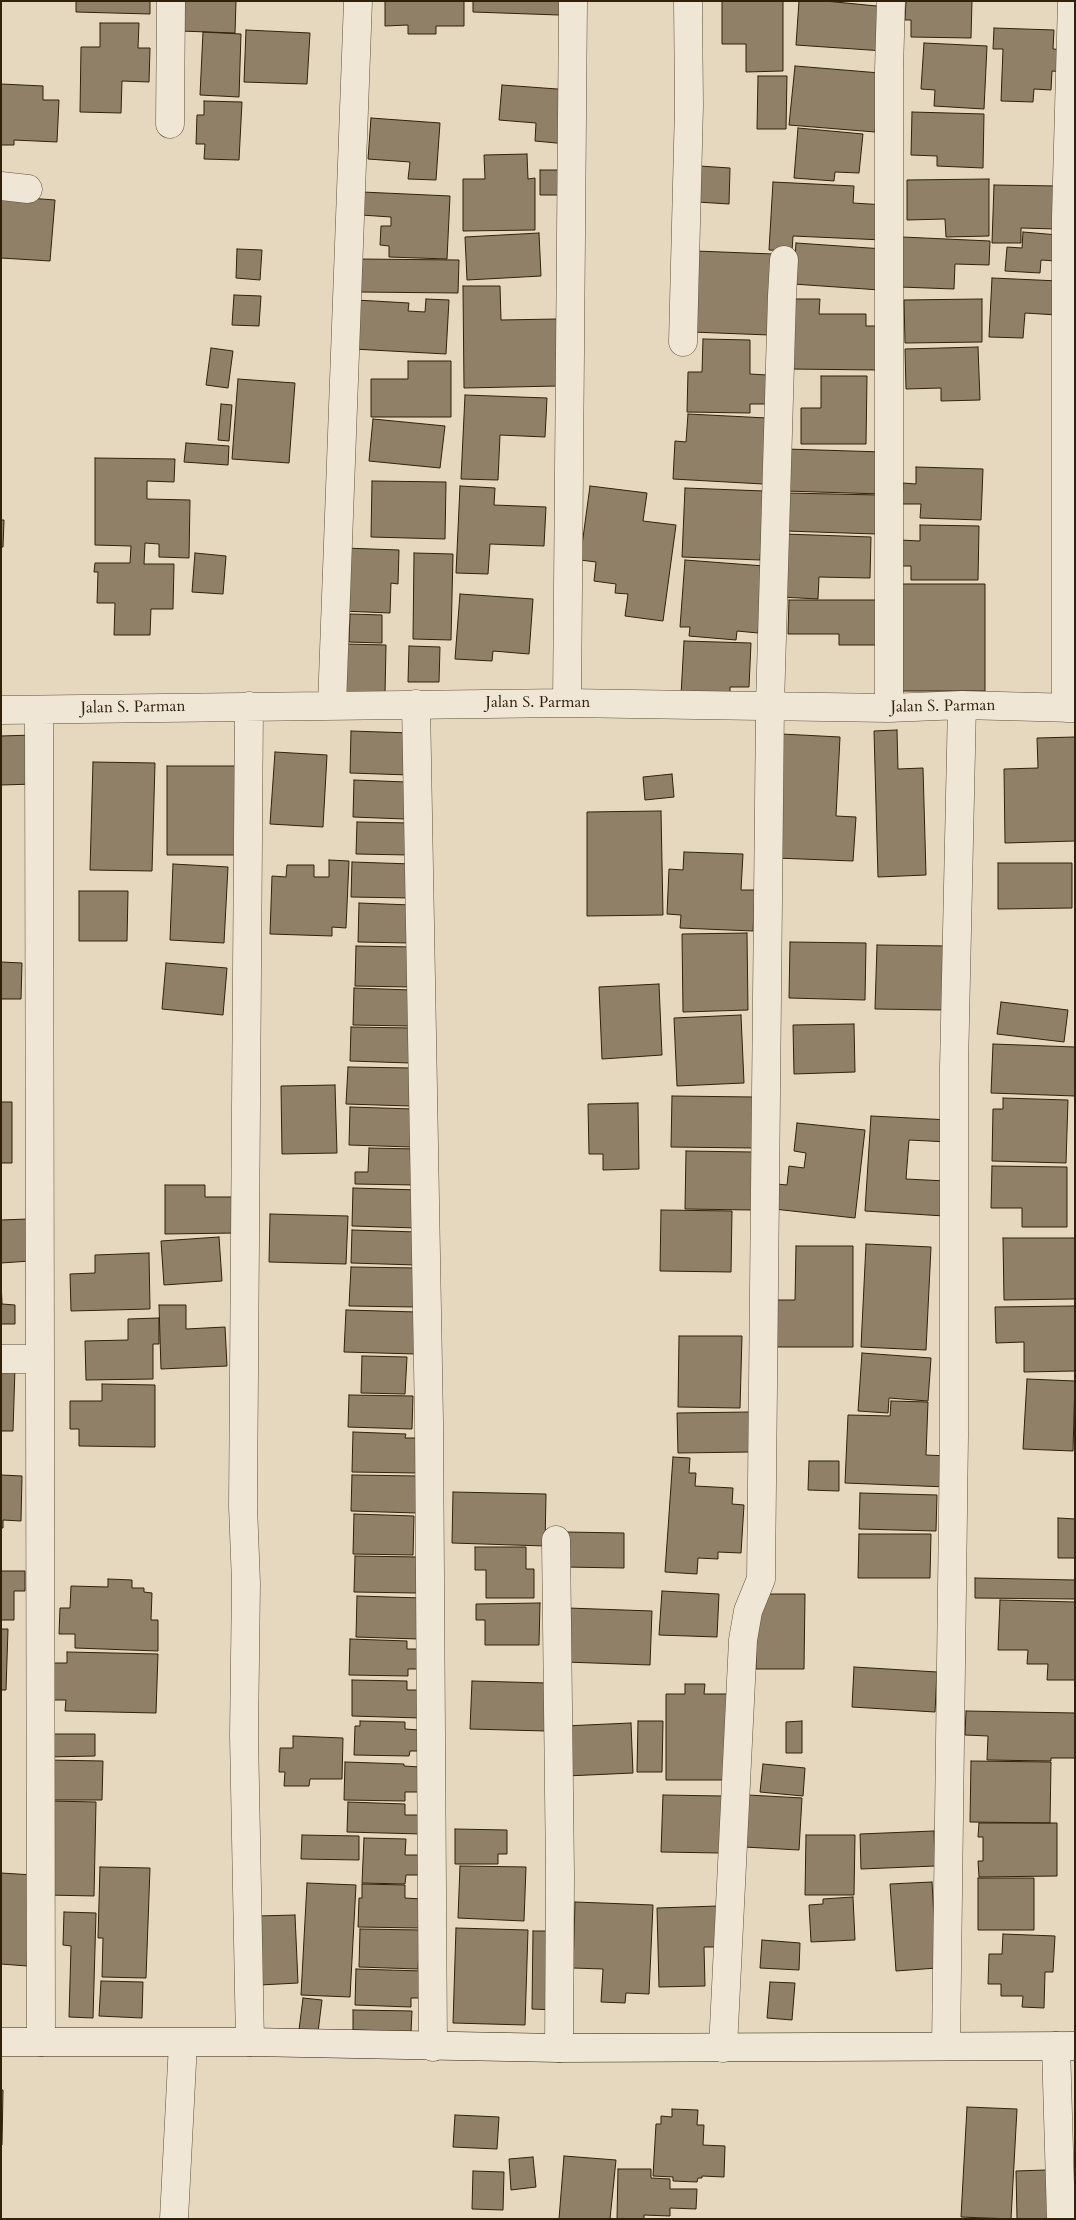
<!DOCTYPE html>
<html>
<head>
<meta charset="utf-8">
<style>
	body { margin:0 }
	#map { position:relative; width:1076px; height:2220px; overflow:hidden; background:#e6d8bf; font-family:Cardo,serif }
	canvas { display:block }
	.frame { position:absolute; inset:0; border:2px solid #32210a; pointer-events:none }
</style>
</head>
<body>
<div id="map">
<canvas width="1076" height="2220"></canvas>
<div class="frame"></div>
</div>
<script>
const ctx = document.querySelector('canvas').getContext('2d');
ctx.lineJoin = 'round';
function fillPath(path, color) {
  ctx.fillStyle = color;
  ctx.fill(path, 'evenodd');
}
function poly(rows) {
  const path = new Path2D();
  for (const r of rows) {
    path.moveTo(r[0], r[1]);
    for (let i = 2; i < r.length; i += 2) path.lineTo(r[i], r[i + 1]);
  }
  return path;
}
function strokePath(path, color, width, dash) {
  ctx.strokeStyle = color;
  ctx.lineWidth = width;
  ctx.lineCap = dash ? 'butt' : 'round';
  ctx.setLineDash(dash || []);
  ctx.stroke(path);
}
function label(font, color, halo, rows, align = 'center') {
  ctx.font = font + ' Cardo,serif';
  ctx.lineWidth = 4.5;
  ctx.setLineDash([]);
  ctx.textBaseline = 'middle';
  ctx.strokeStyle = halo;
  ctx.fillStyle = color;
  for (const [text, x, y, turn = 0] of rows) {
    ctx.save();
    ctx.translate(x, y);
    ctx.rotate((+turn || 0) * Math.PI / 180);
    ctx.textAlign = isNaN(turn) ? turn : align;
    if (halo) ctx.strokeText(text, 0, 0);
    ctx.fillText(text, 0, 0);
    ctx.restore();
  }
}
const building = poly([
	[76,1,150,1,150,14,76,12,76,1],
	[181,1,236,1,235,33,180,31,181,1],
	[385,1,464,1,464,26,436,26,436,34,408,34,408,25,385,26,385,1],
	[473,1,560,1,559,15,473,12,473,1],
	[722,1,783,1,783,71,746,72,746,44,722,44,722,1],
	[799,1,825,1,887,7,884,51,796,45,799,1],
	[906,1,972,1,971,38,911,37,911,20,905,20,906,1],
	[100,23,139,23,138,48,150,48,149,82,122,81,121,113,80,112,81,47,100,47,100,23],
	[994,28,1054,30,1053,49,1064,50,1063,72,1052,71,1051,90,1034,89,1033,102,1001,101,1003,49,993,49,994,28],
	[246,30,310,33,307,84,244,82,246,30],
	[203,32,241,34,239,97,200,95,203,32],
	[924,43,987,46,984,109,934,106,935,90,921,89,924,43],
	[795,66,880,73,875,132,789,125,795,66],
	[758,76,787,76,786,129,757,129,758,76],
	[1,84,43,86,43,100,59,100,57,142,14,140,14,145,1,145,1,84],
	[502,85,571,90,567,144,535,141,536,123,499,120,502,85],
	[204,101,242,102,239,160,204,159,205,144,196,144,197,115,204,115,204,101],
	[912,112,984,114,983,168,937,166,937,156,911,155,912,112],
	[371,118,440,123,436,180,408,179,410,162,368,159,371,118],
	[798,128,863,134,859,173,835,172,834,181,794,178,798,128],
	[527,154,528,179,535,178,535,230,463,231,463,179,485,179,484,155,527,154],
	[699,166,730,168,729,204,697,202,699,166],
	[540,170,567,170,567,195,540,195,540,170],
	[989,179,989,236,946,237,945,219,907,220,907,180,989,179],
	[773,182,854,186,853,203,885,205,883,240,793,236,792,251,769,250,773,182],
	[994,185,1057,186,1056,229,1021,228,1021,243,992,243,994,185],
	[362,192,450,196,447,259,389,257,389,246,380,245,381,226,391,226,391,217,361,215,362,192],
	[1,196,55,200,50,261,1,258,1,196],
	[1023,232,1058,235,1056,261,1041,260,1040,273,1005,271,1007,247,1022,248,1023,232],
	[539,233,541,276,467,280,465,237,539,233],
	[902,237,990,241,989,265,955,264,954,289,900,287,902,237],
	[796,243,884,249,880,290,793,284,796,243],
	[237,249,262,250,260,280,236,278,237,249],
	[696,251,773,254,769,335,692,332,696,251],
	[358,259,459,260,458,293,358,292,358,259],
	[992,278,1059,281,1057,315,1025,313,1023,338,989,337,992,278],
	[463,286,500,286,501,320,557,319,558,386,464,388,463,286],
	[234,295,261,296,259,326,232,325,234,295],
	[426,299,449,300,446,354,353,349,356,300,409,303,408,311,425,312,426,299],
	[790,299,820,299,819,314,866,314,866,326,878,326,878,370,789,369,790,299],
	[982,299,982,342,905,343,904,300,982,299],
	[703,339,750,340,750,374,767,375,766,404,750,404,750,413,687,412,688,372,702,372,703,339],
	[978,347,980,400,941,401,941,388,906,389,905,349,978,347],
	[211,348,233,351,228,388,206,385,211,348],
	[408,361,451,361,451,417,371,417,371,379,408,379,408,361],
	[821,376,867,376,866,444,801,444,801,408,821,408,821,376],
	[238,379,295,383,289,463,232,459,238,379],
	[465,395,547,398,545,437,500,435,498,480,461,479,465,395],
	[221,404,232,405,229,441,218,440,221,404],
	[688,414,767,418,763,484,673,479,675,441,686,442,688,414],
	[373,419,445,426,440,468,369,461,373,419],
	[186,443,229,446,228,465,184,462,186,443],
	[786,449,883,452,882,494,785,491,786,449],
	[95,458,175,459,174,482,147,481,147,499,190,500,189,558,159,557,159,544,145,543,144,564,174,564,173,609,151,609,150,635,114,635,115,603,97,603,98,572,94,572,95,563,130,563,131,546,95,545,95,458],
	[916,467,983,469,981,520,920,518,921,504,902,504,903,483,916,484,916,467],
	[372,481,446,482,445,539,371,537,372,481],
	[460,486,495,488,494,505,546,507,544,546,490,544,488,574,456,573,460,486],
	[590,486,647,493,643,521,676,525,663,621,625,616,628,594,615,593,616,584,594,581,596,562,580,560,590,486],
	[685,488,764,491,760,560,682,557,685,488],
	[787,493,878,495,876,534,786,531,787,493],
	[1,520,4,520,3,547,1,547,1,520],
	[920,525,979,526,978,580,911,580,911,566,900,566,900,540,920,541,920,525],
	[784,534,871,537,870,578,819,577,818,599,781,597,784,534],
	[344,548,399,550,398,584,391,583,390,613,342,611,344,548],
	[195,553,226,556,223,594,192,592,195,553],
	[414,553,453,554,451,640,413,639,414,553],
	[685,560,764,566,758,633,737,631,736,640,689,636,690,627,680,627,685,560],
	[897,584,985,584,985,691,897,691,897,584],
	[460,594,533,599,529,654,493,651,492,661,455,659,460,594],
	[789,600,881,600,880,645,839,645,839,634,788,634,789,600],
	[350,614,382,615,382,643,349,642,350,614],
	[684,641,751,643,749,687,730,687,730,696,681,695,684,641],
	[346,644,386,645,385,694,344,693,346,644],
	[409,646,440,647,439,682,408,682,409,646],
	[897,730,898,769,923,768,926,875,878,877,874,731,897,730],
	[351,731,411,733,409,775,350,773,351,731],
	[781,734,840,737,836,816,856,817,853,861,776,858,781,734],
	[33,735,34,784,1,785,1,736,33,735],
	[1075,737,1075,841,1005,843,1004,769,1038,768,1037,738,1075,737],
	[275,752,327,755,323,827,270,824,275,752],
	[93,762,155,763,152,871,90,870,93,762],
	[167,766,240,766,239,855,167,855,167,766],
	[672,774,674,797,645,800,643,777,672,774],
	[354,780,406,782,405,819,353,817,354,780],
	[661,811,663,915,587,916,587,812,661,811],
	[357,822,409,823,408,855,356,854,357,822],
	[684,852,743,854,741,890,755,890,753,931,680,928,681,915,667,914,669,869,683,870,684,852],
	[329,860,349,861,346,928,332,927,332,936,270,934,272,876,286,877,287,865,314,865,314,877,329,877,329,860],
	[352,862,412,864,412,898,351,897,352,862],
	[998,863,1072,863,1072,908,998,909,998,863],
	[173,864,228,867,224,943,170,940,173,864],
	[79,891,128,891,127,941,79,941,79,891],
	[359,903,411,905,410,943,358,942,359,903],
	[747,933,748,1010,683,1012,682,934,747,933],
	[790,942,866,943,865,1000,789,998,790,942],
	[877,945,947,946,945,1010,875,1009,877,945],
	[356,946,412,947,411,987,355,986,356,946],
	[1,962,22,963,21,999,1,999,1,962],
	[166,963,227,968,223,1015,162,1009,166,963],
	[659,984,662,1055,602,1059,599,987,659,984],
	[354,988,411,990,410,1026,353,1025,354,988],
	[1001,1002,1068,1010,1064,1042,997,1034,1001,1002],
	[741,1015,744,1083,677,1086,674,1018,741,1015],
	[854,1024,855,1072,794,1074,793,1025,854,1024],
	[351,1027,411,1028,410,1063,350,1061,351,1027],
	[993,1044,1075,1047,1075,1096,991,1093,993,1044],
	[348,1067,411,1068,410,1106,346,1104,348,1067],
	[335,1085,337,1153,282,1154,281,1086,335,1085],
	[672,1096,754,1097,753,1148,671,1147,672,1096],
	[1003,1098,1068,1100,1066,1163,992,1161,993,1109,1003,1109,1003,1098],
	[1,1102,12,1102,12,1163,1,1163,1,1102],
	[638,1103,639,1169,603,1170,603,1154,589,1154,588,1104,638,1103],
	[350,1107,413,1109,411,1147,349,1145,350,1107],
	[871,1116,950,1120,949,1142,909,1140,906,1179,946,1181,944,1216,865,1211,871,1116],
	[797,1123,865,1130,855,1218,774,1209,777,1184,787,1185,789,1166,804,1168,806,1153,794,1151,797,1123],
	[369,1148,416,1149,415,1185,355,1184,355,1172,368,1172,369,1148],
	[686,1151,753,1152,752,1210,685,1209,686,1151],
	[992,1166,1067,1167,1067,1227,1022,1227,1022,1208,991,1208,992,1166],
	[165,1185,205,1185,205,1197,236,1197,236,1233,165,1234,165,1185],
	[353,1188,418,1190,417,1228,352,1226,353,1188],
	[661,1210,732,1211,731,1272,660,1271,661,1210],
	[270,1214,348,1216,346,1264,269,1262,270,1214],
	[28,1219,30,1261,1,1263,1,1220,28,1219],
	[352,1230,417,1232,416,1265,351,1263,352,1230],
	[219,1237,222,1281,164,1285,161,1241,219,1237],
	[1003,1238,1075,1238,1075,1299,1004,1300,1003,1238],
	[866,1244,931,1247,926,1350,861,1347,866,1244],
	[796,1246,853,1246,853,1347,772,1347,773,1300,795,1300,796,1246],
	[149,1253,150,1309,71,1311,70,1274,95,1273,95,1255,149,1253],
	[351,1267,417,1268,416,1307,349,1306,351,1267],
	[1,1280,2,1304,15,1305,15,1324,1,1324,1,1280],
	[159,1305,186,1305,186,1329,225,1327,227,1366,161,1369,159,1305],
	[1075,1306,1075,1371,1024,1372,1024,1342,996,1343,995,1307,1075,1306],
	[346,1310,417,1312,416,1354,344,1352,346,1310],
	[159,1318,159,1344,153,1344,153,1379,86,1380,85,1341,128,1340,128,1319,159,1318],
	[679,1336,742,1336,740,1408,678,1407,679,1336],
	[862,1353,931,1358,928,1401,889,1398,888,1413,858,1411,862,1353],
	[362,1356,407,1357,405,1394,361,1393,362,1356],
	[1,1368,15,1368,13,1431,1,1431,1,1368],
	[1027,1379,1075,1381,1073,1451,1023,1449,1027,1379],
	[102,1384,155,1385,155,1447,79,1446,79,1429,70,1429,70,1401,102,1401,102,1384],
	[349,1395,413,1396,412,1429,348,1427,349,1395],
	[891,1401,928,1402,926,1455,949,1456,947,1487,845,1483,848,1415,890,1416,891,1401],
	[750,1412,750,1452,678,1453,677,1413,750,1412],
	[353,1432,406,1434,405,1438,419,1438,418,1473,352,1472,353,1432],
	[673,1457,690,1458,689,1473,696,1473,695,1486,733,1488,732,1504,744,1505,741,1553,718,1552,718,1559,698,1558,697,1574,665,1572,673,1457],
	[809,1461,839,1461,839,1491,808,1490,809,1461],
	[1,1475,22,1476,21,1521,3,1520,3,1528,1,1528,1,1475],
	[352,1475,418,1476,417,1513,351,1511,352,1475],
	[453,1492,546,1494,545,1546,452,1543,453,1492],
	[860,1493,937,1495,936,1531,859,1529,860,1493],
	[354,1514,414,1516,413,1555,353,1554,354,1514],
	[1058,1518,1075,1519,1075,1558,1058,1558,1058,1518],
	[566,1532,624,1533,624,1568,565,1567,566,1532],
	[859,1534,931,1534,930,1578,858,1578,859,1534],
	[475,1547,526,1547,526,1569,534,1569,534,1598,486,1598,486,1570,475,1570,475,1547],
	[355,1556,418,1557,417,1593,354,1592,355,1556],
	[1,1571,25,1571,25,1591,14,1591,14,1620,1,1620,1,1571],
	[975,1578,1075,1580,1075,1599,975,1598,975,1578],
	[108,1579,132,1580,132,1588,144,1588,144,1592,152,1593,151,1620,158,1620,158,1651,75,1648,75,1634,59,1634,60,1608,70,1608,71,1586,108,1587,108,1579],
	[662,1591,719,1594,717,1637,659,1635,662,1591],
	[757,1594,805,1594,804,1669,756,1669,757,1594],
	[357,1596,421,1598,419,1639,356,1637,357,1596],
	[1000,1600,1075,1602,1075,1680,1047,1680,1048,1664,1027,1664,1028,1650,998,1650,1000,1600],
	[540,1603,539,1645,485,1645,485,1620,476,1620,476,1604,540,1603],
	[568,1608,652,1611,650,1665,565,1662,568,1608],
	[1,1629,8,1629,6,1690,1,1690,1,1629],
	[350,1639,407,1641,407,1649,418,1649,418,1669,408,1669,408,1676,349,1675,350,1639],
	[67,1652,158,1654,156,1713,65,1711,66,1700,52,1700,53,1663,67,1663,67,1652],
	[854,1667,937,1672,935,1712,852,1707,854,1667],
	[352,1680,407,1681,407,1690,421,1690,420,1718,352,1716,352,1680],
	[472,1681,547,1683,546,1731,470,1729,472,1681],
	[685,1684,705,1684,704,1694,727,1694,726,1780,666,1780,666,1694,685,1694,685,1684],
	[966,1711,1075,1713,1075,1758,1051,1758,1051,1761,987,1760,988,1736,965,1735,966,1711],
	[360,1721,405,1722,405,1729,419,1730,418,1751,410,1751,409,1756,354,1755,355,1726,360,1726,360,1721],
	[638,1721,663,1721,662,1772,637,1772,638,1721],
	[802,1721,802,1753,786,1753,786,1722,802,1721],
	[631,1723,633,1773,566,1776,564,1726,631,1723],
	[46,1734,95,1734,95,1756,46,1757,46,1734],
	[293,1736,343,1738,342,1779,310,1779,309,1786,284,1786,285,1772,279,1772,280,1748,293,1748,293,1736],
	[48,1760,103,1761,102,1800,48,1800,48,1760],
	[971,1761,1051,1762,1050,1823,970,1822,971,1761],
	[345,1762,404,1764,404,1766,420,1767,419,1792,405,1792,405,1801,344,1800,345,1762],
	[763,1764,805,1768,803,1796,760,1792,763,1764],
	[663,1795,722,1796,720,1853,661,1852,663,1795],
	[748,1795,802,1798,799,1850,744,1847,748,1795],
	[50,1801,96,1802,94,1896,48,1895,50,1801],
	[348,1802,405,1804,405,1815,422,1815,421,1834,347,1832,348,1802],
	[979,1823,1057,1823,1057,1876,979,1877,978,1861,983,1861,983,1837,978,1837,979,1823],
	[455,1829,507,1830,507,1854,498,1854,498,1864,455,1864,455,1829],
	[934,1831,935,1866,861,1869,860,1834,934,1831],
	[302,1835,359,1836,359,1860,301,1859,302,1835],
	[806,1835,855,1835,854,1895,805,1895,806,1835],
	[364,1838,406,1839,405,1855,421,1855,420,1875,406,1875,405,1884,362,1883,364,1838],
	[460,1866,526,1867,524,1921,458,1918,460,1866],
	[100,1867,150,1868,146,1978,102,1977,103,1938,98,1938,100,1867],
	[1,1873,33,1875,27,1966,1,1964,1,1873],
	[978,1878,1034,1878,1034,1930,978,1930,978,1878],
	[932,1882,937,1968,896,1971,890,1884,932,1882],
	[307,1883,356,1885,350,1997,301,1995,307,1883],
	[362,1884,405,1885,405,1898,422,1899,421,1928,358,1927,359,1898,362,1898,362,1884],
	[853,1897,855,1940,811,1942,809,1905,823,1904,823,1899,853,1897],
	[575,1902,653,1905,649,1994,626,1993,625,2003,601,2002,603,1969,573,1968,575,1902],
	[718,1906,719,1947,704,1947,705,1986,659,1987,657,1908,718,1906],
	[64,1912,96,1913,93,2018,69,2017,71,1946,63,1945,64,1912],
	[295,1915,298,1983,260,1985,258,1916,295,1915],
	[456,1928,528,1930,525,2025,453,2023,456,1928],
	[360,1929,420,1930,418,1969,359,1967,360,1929],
	[533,1931,557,1931,556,2010,532,2009,533,1931],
	[1003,1934,1055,1936,1053,1972,1045,1972,1044,2008,1022,2007,1023,1996,1001,1996,1001,1984,988,1984,989,1954,1002,1954,1003,1934],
	[762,1940,800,1943,799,1970,760,1968,762,1940],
	[356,1969,422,1971,421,1998,411,1998,411,2007,355,2005,356,1969],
	[101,1981,143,1982,142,2018,99,2016,101,1981],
	[770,1982,795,1983,792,2020,767,2018,770,1982],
	[303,1998,322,2000,318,2032,299,2030,303,1998],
	[353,2010,412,2011,411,2032,353,2030,353,2010],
	[1,2090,3,2090,2,2145,1,2145,1,2090],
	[967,2107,1017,2109,1011,2219,961,2217,967,2107],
	[672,2109,698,2110,697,2125,704,2125,703,2145,725,2146,724,2177,702,2176,702,2178,698,2178,697,2182,673,2181,673,2177,653,2176,656,2124,661,2124,661,2116,672,2117,672,2109],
	[455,2115,499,2117,497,2149,453,2147,455,2115],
	[564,2156,616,2160,610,2219,559,2219,564,2156],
	[533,2157,536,2187,511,2190,509,2159,533,2157],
	[618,2169,651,2169,651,2178,670,2179,670,2189,697,2189,696,2209,670,2208,670,2216,644,2215,644,2219,617,2219,618,2169],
	[1046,2170,1048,2219,1017,2219,1016,2171,1046,2170],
	[473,2171,504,2172,503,2210,472,2209,473,2171]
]);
fillPath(building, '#908068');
strokePath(building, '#32210a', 1);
const street = poly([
	[170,124,171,1],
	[1,186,28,189],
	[683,342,689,106,688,1],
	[567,703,573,1],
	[416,704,429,1421,433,2047],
	[332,705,358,1],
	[249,706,243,1506,246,1583,244,1735,250,2042],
	[889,708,889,70,891,1],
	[1066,708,1066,217,1072,1],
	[1,710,567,703,889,708,962,705,1075,708],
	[39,710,41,2042],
	[1,1359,40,1359],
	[556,1540,560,1875,559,2048],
	[946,2046,954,1436,954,1067,962,705],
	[1056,2046,1061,2219],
	[723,2048,743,1640,748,1611,761,1579,770,705,782,296,784,260],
	[174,2219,183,2043]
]);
const secondary = poly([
	[1,2042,250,2042,559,2048,1075,2046]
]);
strokePath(street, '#5f4f37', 29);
strokePath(secondary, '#32210a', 29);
strokePath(street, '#efe6d5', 28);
strokePath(secondary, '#efe6d5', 28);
label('16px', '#32210a', '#efe6d5', [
	["Jalan S. Parman",538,703],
	["Jalan S. Parman",943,707,-1],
	["Jalan S. Parman",133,708,-1]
]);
</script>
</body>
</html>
